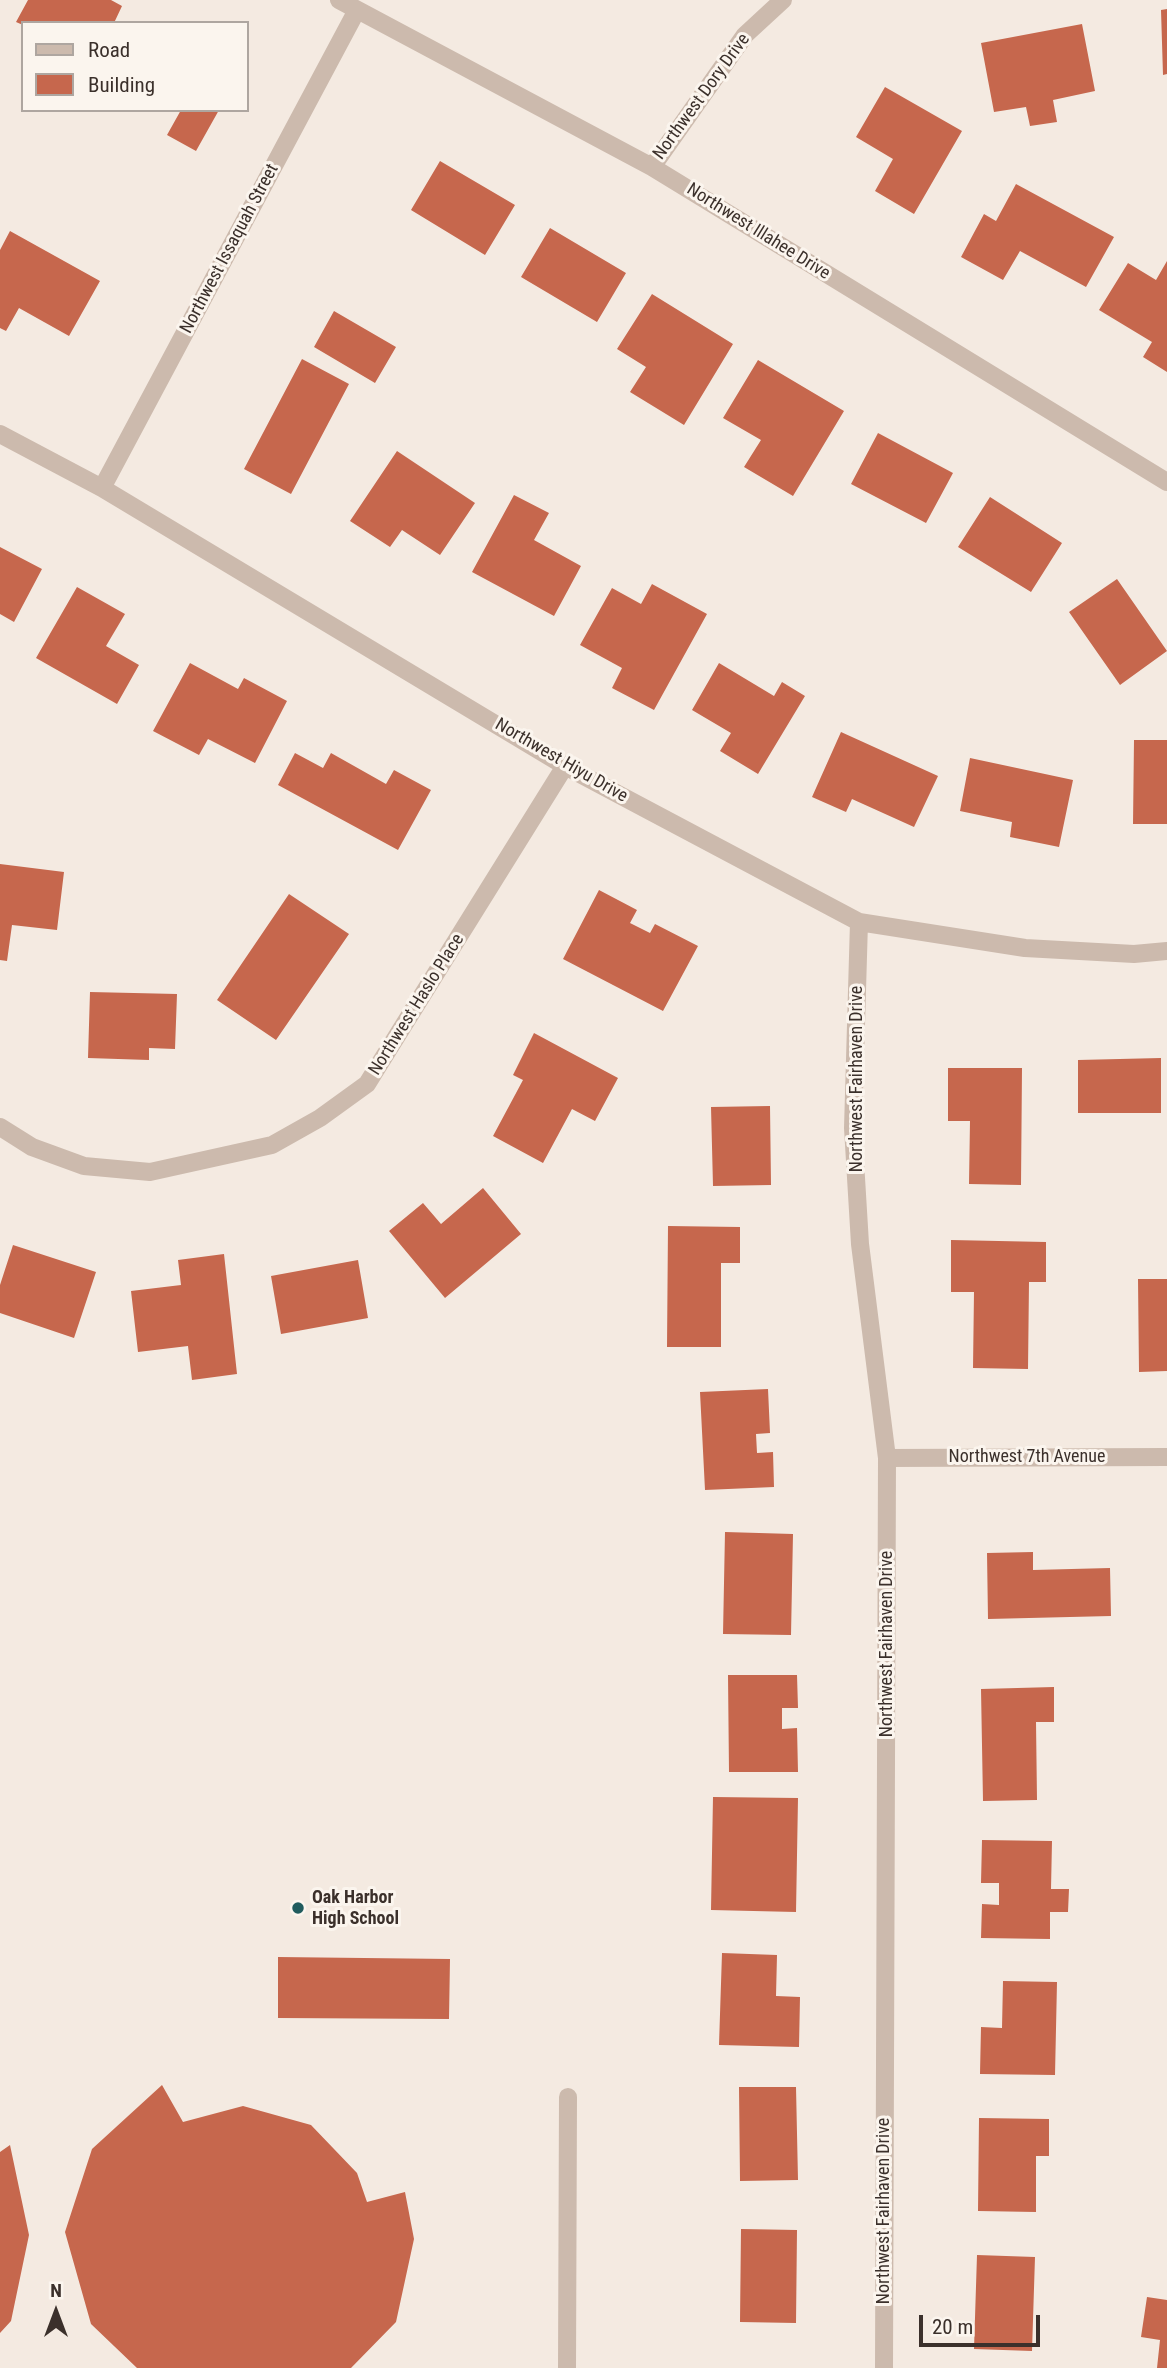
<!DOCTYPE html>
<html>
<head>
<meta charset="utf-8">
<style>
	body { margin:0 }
	#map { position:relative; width:1167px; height:2368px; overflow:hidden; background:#f4eae1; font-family:"Roboto Condensed",sans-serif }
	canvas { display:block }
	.legend { position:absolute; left:21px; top:21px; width:228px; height:91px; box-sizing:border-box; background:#fbf5ee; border:2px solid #aea6a0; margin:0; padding:9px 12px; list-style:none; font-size:21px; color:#3b302b }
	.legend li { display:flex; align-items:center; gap:14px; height:35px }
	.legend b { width:35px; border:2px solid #aea6a0 }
	.north { position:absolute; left:21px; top:2277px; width:70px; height:70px; -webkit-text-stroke:5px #fbf5ee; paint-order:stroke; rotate:0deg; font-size:19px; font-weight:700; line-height:28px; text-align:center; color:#3b302b }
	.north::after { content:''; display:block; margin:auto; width:24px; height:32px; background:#3b302b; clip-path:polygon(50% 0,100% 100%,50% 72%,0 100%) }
	.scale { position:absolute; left:919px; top:2315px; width:121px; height:32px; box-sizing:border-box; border:4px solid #3b302b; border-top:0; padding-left:9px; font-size:21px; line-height:24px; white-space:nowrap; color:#3b302b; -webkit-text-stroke:5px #fbf5ee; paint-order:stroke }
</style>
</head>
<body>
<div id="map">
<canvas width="1167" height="2368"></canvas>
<ul class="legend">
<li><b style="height:9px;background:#ccbaad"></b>Road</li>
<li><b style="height:19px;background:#c6674d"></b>Building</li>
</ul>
<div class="north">N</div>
<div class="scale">20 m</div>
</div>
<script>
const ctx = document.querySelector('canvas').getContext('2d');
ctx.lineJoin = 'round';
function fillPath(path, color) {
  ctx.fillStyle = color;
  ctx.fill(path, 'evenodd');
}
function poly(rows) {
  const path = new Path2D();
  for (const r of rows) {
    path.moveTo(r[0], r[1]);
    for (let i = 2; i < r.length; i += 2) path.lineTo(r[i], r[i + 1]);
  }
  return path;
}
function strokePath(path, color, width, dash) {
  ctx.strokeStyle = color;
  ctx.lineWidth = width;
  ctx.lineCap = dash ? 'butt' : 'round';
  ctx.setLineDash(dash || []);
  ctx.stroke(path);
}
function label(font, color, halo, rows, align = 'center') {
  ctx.font = font + ' "Roboto Condensed",sans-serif';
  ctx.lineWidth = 6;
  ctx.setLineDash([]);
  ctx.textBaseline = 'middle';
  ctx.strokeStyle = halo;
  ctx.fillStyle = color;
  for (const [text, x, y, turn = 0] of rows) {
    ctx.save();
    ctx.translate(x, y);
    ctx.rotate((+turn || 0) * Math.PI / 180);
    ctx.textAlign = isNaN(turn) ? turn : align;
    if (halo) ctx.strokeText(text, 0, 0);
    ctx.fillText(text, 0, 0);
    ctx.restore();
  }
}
fillPath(poly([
	[28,0,111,0,122,6,114,23,23,25,16,22],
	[1167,9,1167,74,1163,75,1161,10],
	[1082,24,1095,91,1053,100,1057,122,1030,126,1026,107,994,112,981,43],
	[885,87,962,131,914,214,875,191,893,159,856,137],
	[181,110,219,110,196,151,167,135],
	[440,161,515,205,485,255,411,210],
	[1016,184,1114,237,1086,287,1020,251,1003,280,961,257,984,214,996,221],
	[550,228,626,273,597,322,521,277],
	[10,231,100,281,69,336,19,308,6,331,0,328,0,250],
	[1167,261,1167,372,1143,357,1152,342,1099,310,1128,263,1156,280],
	[652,294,733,344,684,425,630,392,646,367,617,349],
	[334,311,396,347,375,383,314,347],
	[302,359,349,384,291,494,244,469],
	[758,360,844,411,793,496,744,467,761,440,723,418],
	[878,433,953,473,926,523,851,484],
	[397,451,475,503,440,555,402,530,390,547,350,521],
	[514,495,549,513,534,540,581,566,554,616,472,572],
	[990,497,1062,543,1031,592,958,547],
	[0,547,42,569,14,622,0,614],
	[1117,579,1167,651,1120,685,1069,612],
	[652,584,707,614,654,710,612,688,622,668,580,645,612,588,641,604],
	[77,587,125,614,106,646,139,665,117,704,36,658],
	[190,663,238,689,244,678,287,701,255,763,208,739,199,755,153,731],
	[719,663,774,696,782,682,805,696,758,774,720,751,731,733,692,710],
	[841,732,938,776,914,827,852,799,846,812,812,797],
	[1134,740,1167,740,1167,824,1133,824],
	[295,753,323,768,331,753,386,784,394,770,431,790,398,850,278,785],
	[970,758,1073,780,1059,847,1010,837,1012,822,960,811],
	[0,864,64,872,57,930,12,925,7,961,0,960],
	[599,890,637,910,630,923,650,933,655,924,698,946,663,1011,563,959],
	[289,894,349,934,276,1040,217,1000],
	[90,992,177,994,175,1049,149,1048,149,1060,88,1058],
	[534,1033,618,1078,595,1121,572,1109,543,1163,493,1136,523,1080,513,1075],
	[1161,1058,1161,1113,1078,1113,1078,1060],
	[948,1068,1022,1068,1021,1185,969,1184,970,1121,948,1121],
	[770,1106,771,1185,713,1186,711,1107],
	[483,1188,521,1234,445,1298,389,1231,423,1203,441,1224],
	[668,1226,740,1227,740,1263,721,1263,721,1347,667,1347],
	[951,1240,1046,1242,1046,1282,1029,1282,1028,1369,973,1368,974,1292,951,1292],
	[13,1245,96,1272,74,1338,0,1313,0,1285],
	[224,1254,237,1374,192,1380,188,1346,138,1352,131,1291,181,1285,178,1260],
	[358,1260,368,1318,281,1334,271,1276],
	[1138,1279,1167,1279,1167,1371,1139,1372],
	[768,1389,770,1433,756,1434,757,1453,773,1452,774,1487,705,1490,700,1392],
	[725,1532,793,1534,791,1635,723,1634],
	[1033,1552,1033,1570,1110,1568,1111,1616,988,1619,987,1553],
	[728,1675,797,1675,798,1708,782,1708,782,1729,797,1728,798,1772,729,1772],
	[1054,1687,1054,1722,1036,1722,1037,1800,983,1801,981,1689],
	[713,1797,798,1798,796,1912,711,1910],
	[982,1840,1052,1841,1051,1889,1069,1889,1068,1912,1050,1912,1050,1939,981,1938,982,1904,999,1905,999,1883,981,1883],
	[722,1953,777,1955,776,1996,800,1997,799,2047,719,2045],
	[278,1957,450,1959,449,2019,278,2018],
	[1003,1981,1057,1982,1055,2075,980,2074,981,2027,1002,2028],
	[162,2085,183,2122,243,2106,311,2125,357,2173,367,2202,405,2192,414,2239,396,2322,351,2368,137,2368,91,2324,65,2232,92,2149],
	[739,2087,796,2087,798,2180,740,2181],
	[979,2118,1049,2119,1049,2156,1036,2156,1036,2212,978,2211],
	[10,2145,29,2235,11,2321,0,2333,0,2152],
	[741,2229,797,2230,796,2323,740,2322],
	[977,2255,1035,2257,1032,2351,974,2349],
	[1147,2297,1167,2300,1167,2368,1157,2368,1160,2340,1141,2337]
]), '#c6674d');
strokePath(poly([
	[339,0,652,167,1167,482],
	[652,167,745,35,783,0],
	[0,434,102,488,565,766,859,922,1025,948,1134,954,1167,951],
	[102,488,357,10],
	[859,922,853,1128,860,1244,887,1458,884,2368],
	[0,1127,32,1147,84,1166,150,1172,272,1145,320,1118,367,1084,565,766],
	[887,1458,1167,1457],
	[567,2368,568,2097]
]), '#ccbaad', 18);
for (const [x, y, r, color] of [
	[298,1908,7,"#205b5d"]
]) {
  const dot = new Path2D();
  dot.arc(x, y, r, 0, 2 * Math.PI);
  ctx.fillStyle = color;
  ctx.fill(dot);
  strokePath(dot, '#fbf5ee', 2.5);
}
label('18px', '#3b302b', '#fbf5ee', [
	["Northwest Dory Drive",702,97,-54],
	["Northwest Illahee Drive",758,232,32],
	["Northwest Issaquah Street",230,249,-62],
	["Northwest Hiyu Drive",561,761,30],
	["Northwest Haslo Place",417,1005,-58],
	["Northwest Fairhaven Drive",857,1079,-90],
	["Northwest 7th Avenue",1027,1457],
	["Northwest Fairhaven Drive",887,1644,-90],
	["Northwest Fairhaven Drive",884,2211,-90]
]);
label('bold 18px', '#3b302b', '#fbf5ee', [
	["Oak Harbor",312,1898],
	["High School",312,1919]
], 'left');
</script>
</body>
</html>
